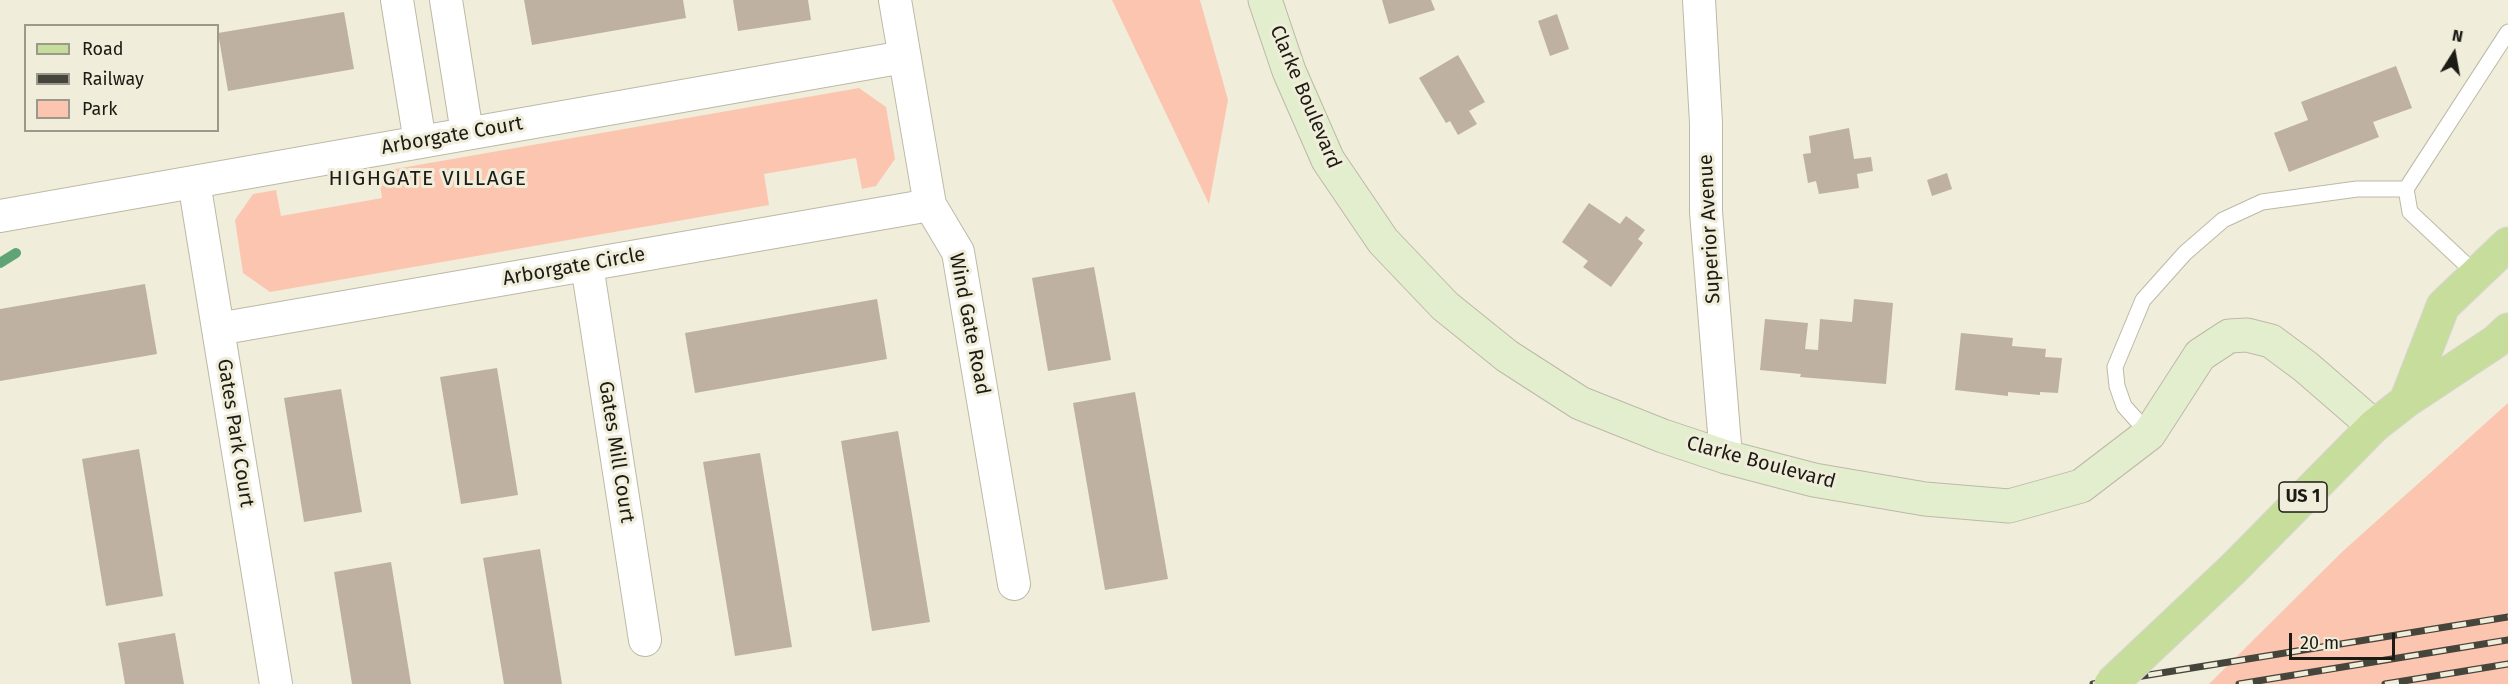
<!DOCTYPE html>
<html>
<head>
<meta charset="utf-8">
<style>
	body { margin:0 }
	#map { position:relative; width:2508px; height:684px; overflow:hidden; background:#f0edda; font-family:"Fira Sans",sans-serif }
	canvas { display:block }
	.legend { position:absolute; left:24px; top:24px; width:195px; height:108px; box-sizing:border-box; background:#f0edda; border:2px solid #9b998b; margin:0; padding:8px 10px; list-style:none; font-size:18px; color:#1c1b14 }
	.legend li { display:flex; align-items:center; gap:12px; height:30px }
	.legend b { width:30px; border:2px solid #9b998b }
	.north { position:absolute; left:2424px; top:24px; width:60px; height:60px; -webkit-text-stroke:4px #f0edda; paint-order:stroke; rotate:11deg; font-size:16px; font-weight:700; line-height:24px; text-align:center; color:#1c1b14 }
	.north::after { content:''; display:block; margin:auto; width:21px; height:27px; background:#1c1b14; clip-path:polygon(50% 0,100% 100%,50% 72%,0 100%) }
	.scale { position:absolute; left:2289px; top:633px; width:106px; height:27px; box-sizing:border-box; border:3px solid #1c1b14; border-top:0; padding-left:8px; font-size:18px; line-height:21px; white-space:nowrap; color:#1c1b14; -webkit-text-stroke:4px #f0edda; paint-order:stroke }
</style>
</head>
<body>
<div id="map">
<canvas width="2508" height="684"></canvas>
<ul class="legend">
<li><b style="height:8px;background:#c7dd9c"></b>Road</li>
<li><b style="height:8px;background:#46453c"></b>Railway</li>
<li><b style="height:16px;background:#fcc5b0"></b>Park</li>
</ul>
<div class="north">N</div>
<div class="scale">20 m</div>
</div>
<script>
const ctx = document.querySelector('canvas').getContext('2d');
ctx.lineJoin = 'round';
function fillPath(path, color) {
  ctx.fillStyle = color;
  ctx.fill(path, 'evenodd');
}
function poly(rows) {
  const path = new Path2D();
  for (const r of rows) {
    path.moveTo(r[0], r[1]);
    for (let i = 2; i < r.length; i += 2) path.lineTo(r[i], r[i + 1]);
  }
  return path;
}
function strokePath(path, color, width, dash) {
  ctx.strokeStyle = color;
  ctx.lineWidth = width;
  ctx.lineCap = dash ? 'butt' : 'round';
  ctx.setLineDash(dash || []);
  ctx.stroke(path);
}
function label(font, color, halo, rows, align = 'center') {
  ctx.font = font + ' "Fira Sans",sans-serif';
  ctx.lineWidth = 6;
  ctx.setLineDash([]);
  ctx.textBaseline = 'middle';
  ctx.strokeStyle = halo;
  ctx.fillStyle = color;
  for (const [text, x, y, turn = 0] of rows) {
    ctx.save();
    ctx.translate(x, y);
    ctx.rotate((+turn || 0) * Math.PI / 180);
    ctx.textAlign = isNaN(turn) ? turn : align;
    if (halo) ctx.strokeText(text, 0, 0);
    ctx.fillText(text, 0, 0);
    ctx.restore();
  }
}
fillPath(poly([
	[1112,0,1200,0,1228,100,1209,204],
	[859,88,886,107,895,159,876,186,862,189,856,158,764,174,769,205,270,292,243,273,235,220,253,194,276,190,281,216,382,198,378,172],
	[2508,403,2508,684,2209,684,2342,552]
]), '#fcc5b0');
strokePath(poly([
	[0,263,16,253]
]), '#5fa475', 10);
fillPath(poly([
	[524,0,683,0,686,18,532,45],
	[733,0,808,0,811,20,738,31],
	[1382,0,1431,0,1435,10,1389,24],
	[344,12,354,69,228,91,218,33],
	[1557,14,1569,49,1550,56,1538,21],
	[1458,55,1485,102,1469,111,1477,124,1458,135,1450,121,1446,123,1419,78],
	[2396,66,2412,108,2373,122,2379,137,2289,172,2274,133,2308,120,2301,102],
	[1849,128,1854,159,1871,157,1873,171,1857,174,1859,188,1819,194,1816,181,1808,183,1803,154,1811,153,1809,136],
	[1947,173,1952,189,1932,196,1927,180],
	[1589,203,1620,224,1626,216,1645,230,1638,239,1643,243,1611,287,1583,267,1588,261,1562,242],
	[1094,267,1111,360,1048,371,1032,278],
	[145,284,157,354,0,381,0,309],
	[877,299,887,359,695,393,685,333],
	[1854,299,1893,303,1886,384,1800,377,1801,374,1760,370,1765,319,1808,323,1805,349,1818,350,1820,319,1852,322],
	[1961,333,2013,338,2012,346,2046,349,2045,357,2062,358,2058,393,2040,392,2040,395,2008,392,2008,396,1955,390],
	[497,368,518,495,461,504,440,377],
	[341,389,362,512,304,522,284,398],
	[1135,392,1168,579,1105,590,1073,403],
	[898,431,930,622,872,631,841,441],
	[139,449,163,596,106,606,82,459],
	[760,453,792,647,735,656,703,462],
	[540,549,562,684,504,684,483,558],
	[391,562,411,684,352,684,334,572],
	[175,633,184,684,125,684,118,643]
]), '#beb1a2');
const lane = poly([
	[2476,274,2410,212,2406,189,2508,32],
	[2149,434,2124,406,2117,386,2115,367,2143,300,2185,253,2223,220,2262,202,2357,189,2406,189]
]);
const street = poly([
	[397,0,420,142],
	[446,0,467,133],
	[895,0,930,205,958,252,1014,584],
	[1699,0,1706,123,1706,212,1726,457],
	[194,182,276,684],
	[0,216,904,57],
	[587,265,645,640],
	[218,329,930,205]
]);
const secondary = poly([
	[1265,0,1289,71,1328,160,1383,241,1445,306,1507,356,1580,403,1663,436,1726,457,1814,480,1925,499,2009,506,2081,486,2149,434,2200,355,2229,336,2247,335,2271,341,2306,367,2374,426]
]);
const primary = poly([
	[2406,401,2443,306,2508,244],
	[2233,569,2374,426,2406,401,2495,342,2508,330]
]);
strokePath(lane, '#bdb9a7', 17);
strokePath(street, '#bdb9a7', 34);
strokePath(secondary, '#bdb9a7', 35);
strokePath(primary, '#d6d6d5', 35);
strokePath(lane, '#fff', 15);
strokePath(street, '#fff', 32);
strokePath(secondary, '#e3eece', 33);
strokePath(primary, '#c7dd9c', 33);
const rail = poly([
	[2093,684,2508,617],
	[2239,684,2508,640],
	[2385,684,2508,664]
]);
strokePath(rail, '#46453c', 7);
strokePath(rail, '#f0edda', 4.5, [14]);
const primaryBridge = poly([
	[2111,684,2233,569]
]);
strokePath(primaryBridge, '#d6d6d5', 35, []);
strokePath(primaryBridge, '#c7dd9c', 33);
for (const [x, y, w] of [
	[2303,497,48]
]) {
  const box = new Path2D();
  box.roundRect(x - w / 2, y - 15, w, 30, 4.5);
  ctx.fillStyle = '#f0edda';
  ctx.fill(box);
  strokePath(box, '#1c1b14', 1.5);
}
label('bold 18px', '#1c1b14', null, [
	["US 1",2303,497]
]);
label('20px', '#1c1b14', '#f0edda', [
	["Clarke Boulevard",1305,97,67],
	["Arborgate Court",452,136,-10],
	["Superior Avenue",1710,229,-93],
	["Arborgate Circle",574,267,-10],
	["Wind Gate Road",969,324,79],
	["Gates Park Court",235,433,81],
	["Gates Mill Court",616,452,81],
	["Clarke Boulevard",1761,463,15]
]);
ctx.letterSpacing = '1.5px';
label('21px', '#1c1b14', '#f0edda', [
	["HIGHGATE VILLAGE",428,179]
]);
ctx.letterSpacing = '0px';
</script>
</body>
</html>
